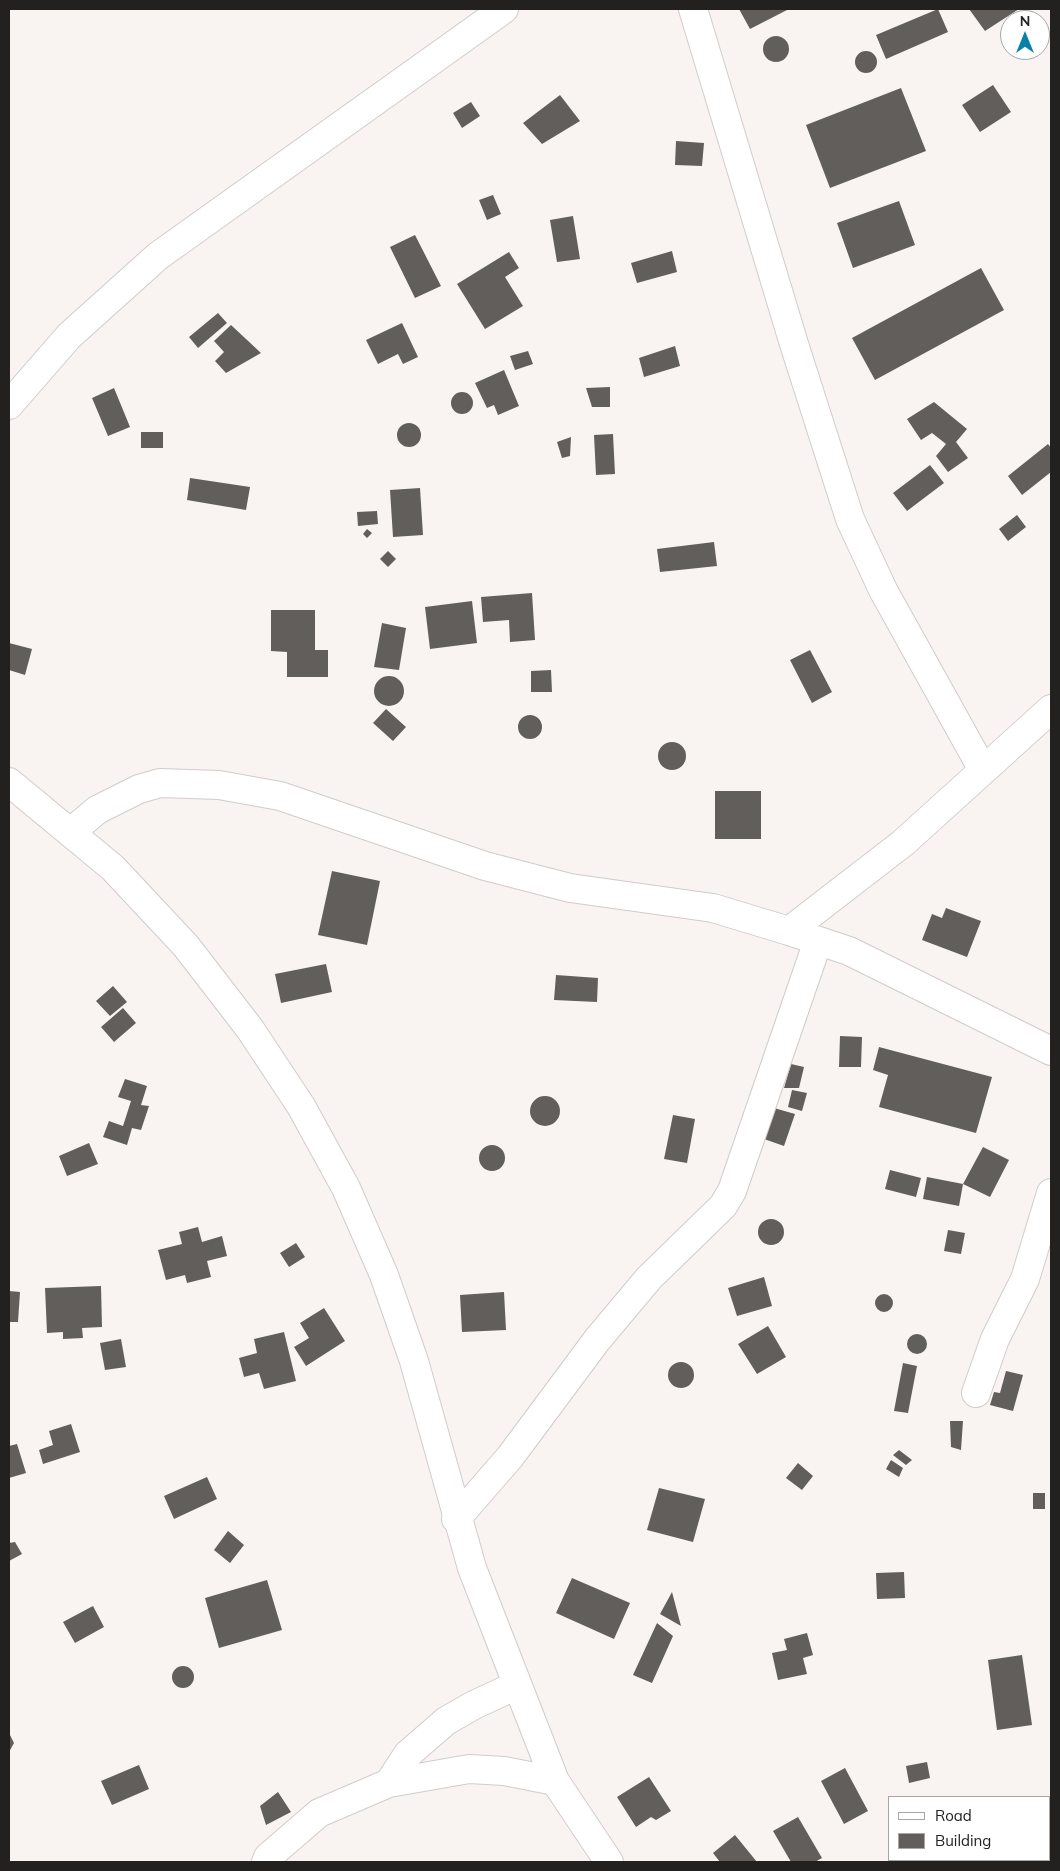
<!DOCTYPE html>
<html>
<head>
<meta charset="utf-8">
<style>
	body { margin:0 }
	#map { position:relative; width:1060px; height:1871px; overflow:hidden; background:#f9f4f1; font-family:Mulish,sans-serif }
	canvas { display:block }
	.frame { position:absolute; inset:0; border:10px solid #232120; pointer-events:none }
	.legend { position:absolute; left:888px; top:1796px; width:162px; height:65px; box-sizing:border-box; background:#fff; border:1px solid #a7a6a6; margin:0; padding:6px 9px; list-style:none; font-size:15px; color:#232120 }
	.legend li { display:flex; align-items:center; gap:10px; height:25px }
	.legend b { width:25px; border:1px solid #a7a6a6 }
	.north { position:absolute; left:1000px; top:10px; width:50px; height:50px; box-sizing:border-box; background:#fff; border:1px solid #a7a6a6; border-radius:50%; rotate:0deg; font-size:14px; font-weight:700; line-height:20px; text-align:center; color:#232120 }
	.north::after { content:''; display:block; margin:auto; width:18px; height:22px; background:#0981a7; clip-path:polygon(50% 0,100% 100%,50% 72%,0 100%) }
</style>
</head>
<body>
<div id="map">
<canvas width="1060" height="1871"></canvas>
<div class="frame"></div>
<ul class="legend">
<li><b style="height:6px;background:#fff"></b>Road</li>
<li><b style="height:14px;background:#625e5c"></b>Building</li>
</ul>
<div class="north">N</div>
</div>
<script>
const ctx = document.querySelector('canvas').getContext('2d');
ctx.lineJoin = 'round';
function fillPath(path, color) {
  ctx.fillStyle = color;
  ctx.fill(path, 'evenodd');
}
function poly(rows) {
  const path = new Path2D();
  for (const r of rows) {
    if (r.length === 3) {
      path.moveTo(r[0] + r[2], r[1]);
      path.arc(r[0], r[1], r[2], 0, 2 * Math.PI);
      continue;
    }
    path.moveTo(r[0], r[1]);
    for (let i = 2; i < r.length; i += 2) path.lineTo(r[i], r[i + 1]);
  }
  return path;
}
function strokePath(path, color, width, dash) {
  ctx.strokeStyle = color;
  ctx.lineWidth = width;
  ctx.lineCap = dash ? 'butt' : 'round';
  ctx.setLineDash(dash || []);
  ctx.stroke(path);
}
fillPath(poly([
	[739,9,789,9,750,29],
	[938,9,948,32,886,59,876,35],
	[969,9,1019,9,985,31],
	[776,49,13],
	[866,62,11],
	[993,85,1011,112,980,132,962,105],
	[901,88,926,151,830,188,806,125],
	[560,95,580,121,542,144,523,123],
	[471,102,480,116,462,128,453,113],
	[676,141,704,143,702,166,675,165],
	[493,195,501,214,487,220,479,200],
	[899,201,915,245,853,268,837,223],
	[573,216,580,259,557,262,550,220],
	[415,235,441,286,415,298,390,247],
	[672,251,677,272,637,283,631,263],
	[509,252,519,268,505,277,523,306,485,329,457,284],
	[981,268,1004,310,875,380,852,338],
	[218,313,227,323,198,348,189,337],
	[402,323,418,357,403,364,398,354,378,364,366,340],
	[231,325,261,353,226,373,215,361,224,352,214,341],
	[675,346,680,366,644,377,639,358],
	[528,351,533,364,515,370,510,356],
	[504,370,519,406,498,415,494,405,487,408,475,383],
	[610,387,610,407,592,407,586,388],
	[114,388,130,427,108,436,92,398],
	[462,403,11],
	[934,402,967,429,956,442,968,458,948,472,936,456,946,444,932,433,921,440,907,419],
	[409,435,12],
	[141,432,163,432,163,448,141,448],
	[613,434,615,474,596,475,594,435],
	[571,437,570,456,562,458,557,442],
	[1048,444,1051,448,1051,472,1022,495,1008,476],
	[930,465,944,483,907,511,893,493],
	[190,478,250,487,246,510,187,500],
	[420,488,423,535,393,537,390,490],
	[377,511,378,524,358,526,357,512],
	[1017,515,1026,527,1008,541,999,529],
	[367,529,372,533,367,538,363,534],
	[714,542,717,566,660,572,657,549],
	[388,551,396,559,388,567,380,559],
	[532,593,535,640,510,642,509,620,483,622,481,597],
	[472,601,477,643,430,649,425,607],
	[271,610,315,610,315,650,328,650,328,677,287,677,287,652,271,651],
	[382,623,406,628,399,670,374,667],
	[9,643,32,649,25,675,9,670],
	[810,650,832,692,812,703,790,660],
	[551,670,552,692,531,692,531,671],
	[389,691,15],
	[386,709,406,727,393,741,373,723],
	[530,727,12],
	[672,756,14],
	[715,791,761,791,761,839,715,839],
	[332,871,380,881,367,945,318,935],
	[946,908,981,921,967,957,922,940,932,914,942,918],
	[326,964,332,992,281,1003,275,974],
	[556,975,598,978,597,1002,554,1000],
	[113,986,127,1002,110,1016,96,1001],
	[123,1008,136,1023,114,1042,101,1027],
	[840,1036,862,1037,861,1067,839,1067],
	[879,1047,992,1077,976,1133,879,1107,888,1075,873,1070],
	[791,1064,804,1067,799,1088,784,1088],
	[125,1079,147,1086,141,1105,149,1106,141,1130,132,1128,127,1145,103,1137,109,1121,123,1126,131,1101,118,1097],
	[792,1090,807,1093,802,1111,788,1107],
	[545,1111,15],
	[774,1108,795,1114,784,1146,764,1139],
	[673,1115,695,1119,687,1163,664,1159],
	[89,1143,98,1164,67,1176,59,1156],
	[492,1158,13],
	[983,1147,1009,1160,990,1197,963,1184,959,1206,923,1199,927,1177,963,1184],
	[890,1170,921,1178,916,1197,885,1189],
	[771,1232,13],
	[198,1227,202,1242,222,1236,227,1256,207,1261,211,1277,187,1283,185,1275,166,1280,158,1250,182,1244,179,1232],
	[948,1230,965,1233,961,1254,944,1251],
	[296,1243,305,1257,289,1267,280,1253],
	[764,1277,772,1306,737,1316,728,1288],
	[101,1286,102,1327,82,1328,83,1338,63,1339,63,1332,47,1333,45,1288],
	[9,1291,20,1292,18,1322,9,1322],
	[504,1292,506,1330,462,1332,460,1295],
	[884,1303,9],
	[324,1308,345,1341,306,1366,294,1347,309,1338,300,1323],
	[768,1326,786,1357,757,1374,738,1344],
	[284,1332,296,1381,264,1389,259,1373,244,1377,239,1358,257,1353,254,1339],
	[917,1344,10],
	[121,1339,126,1367,105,1370,100,1343],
	[681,1375,13],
	[903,1363,917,1366,908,1413,894,1411],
	[1006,1371,1023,1375,1013,1411,990,1405,994,1392,1000,1393],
	[950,1421,963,1421,961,1450,951,1447],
	[71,1424,80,1452,43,1464,39,1450,53,1445,49,1431],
	[17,1444,26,1473,9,1478,9,1446],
	[899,1450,912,1460,906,1465,893,1455],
	[891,1460,903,1468,899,1477,886,1469],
	[798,1463,813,1476,802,1490,786,1478],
	[207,1477,217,1499,174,1519,164,1496],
	[659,1488,705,1499,693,1542,647,1530],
	[1033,1493,1045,1493,1045,1509,1033,1509],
	[228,1531,244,1545,230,1563,214,1550],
	[15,1542,22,1554,9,1561,9,1543],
	[904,1572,905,1598,877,1599,876,1573],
	[572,1578,630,1603,614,1639,556,1613],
	[267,1580,282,1630,219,1648,205,1598],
	[672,1592,681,1626,660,1614],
	[93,1606,104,1627,75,1643,63,1622],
	[657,1623,673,1636,652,1683,633,1675],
	[807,1633,813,1655,803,1658,807,1674,778,1680,772,1653,787,1650,784,1639],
	[1022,1655,1032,1725,997,1730,988,1660],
	[183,1677,11],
	[9,1733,14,1743,9,1752],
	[927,1762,930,1778,909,1783,906,1766],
	[139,1765,149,1789,112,1805,101,1781],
	[845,1768,868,1811,844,1824,821,1781],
	[649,1777,671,1811,656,1820,651,1817,636,1827,617,1797],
	[278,1792,291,1812,266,1825,260,1806],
	[1049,1805,1051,1805,1050,1833,1049,1833],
	[798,1817,822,1858,815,1862,791,1862,773,1831],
	[735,1835,757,1862,720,1862,713,1853]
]), '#625e5c');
const street = poly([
	[693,9,794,344,850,519,883,590,983,770],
	[9,405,69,336,158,256,504,9],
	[71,832,97,810,139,789,160,783,219,785,280,796,485,866,570,888,713,908,789,931,849,951,1051,1051],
	[789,931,903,843,1051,709],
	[976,1393,995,1339,1025,1279,1051,1193],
	[456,1519,510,1457,597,1340,649,1278,723,1206,732,1191,818,941],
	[389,1783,408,1754,446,1721,474,1705,517,1685],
	[266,1862,268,1857,319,1813,389,1783,469,1769,504,1771,555,1781]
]);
const secondary = poly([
	[9,782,113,868,186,946,250,1029,301,1106,346,1188,384,1275,414,1361,472,1568,555,1781,609,1862]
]);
strokePath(street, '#d1ccca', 30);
strokePath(secondary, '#d1ccca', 30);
strokePath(street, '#fff', 28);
strokePath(secondary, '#fff', 28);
</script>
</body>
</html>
